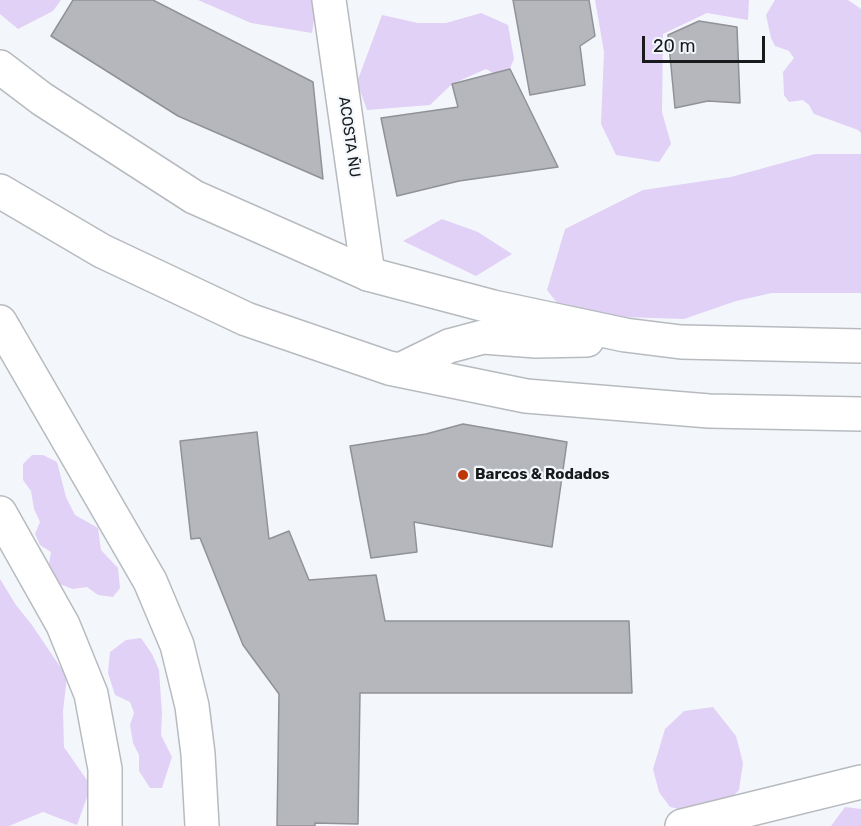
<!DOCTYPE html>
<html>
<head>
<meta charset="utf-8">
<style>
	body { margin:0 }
	#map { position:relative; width:861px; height:826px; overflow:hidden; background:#f3f7fb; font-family:Rubik,sans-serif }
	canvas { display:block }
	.scale { position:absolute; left:642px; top:36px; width:123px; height:27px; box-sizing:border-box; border:3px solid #181a1b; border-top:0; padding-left:8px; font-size:18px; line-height:21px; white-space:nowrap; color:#181a1b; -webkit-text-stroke:4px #f3f7fb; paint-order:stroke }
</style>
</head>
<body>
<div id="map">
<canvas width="861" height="826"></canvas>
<div class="scale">20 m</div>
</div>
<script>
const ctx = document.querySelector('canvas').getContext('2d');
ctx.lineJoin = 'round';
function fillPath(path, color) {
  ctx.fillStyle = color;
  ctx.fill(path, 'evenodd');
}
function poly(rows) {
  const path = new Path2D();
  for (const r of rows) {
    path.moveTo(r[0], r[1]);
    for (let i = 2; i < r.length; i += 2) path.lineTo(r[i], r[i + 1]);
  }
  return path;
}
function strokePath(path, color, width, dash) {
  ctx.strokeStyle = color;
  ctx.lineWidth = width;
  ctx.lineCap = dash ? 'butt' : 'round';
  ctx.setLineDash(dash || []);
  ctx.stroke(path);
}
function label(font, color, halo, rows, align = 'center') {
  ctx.font = font + ' Rubik,sans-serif';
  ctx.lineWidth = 4.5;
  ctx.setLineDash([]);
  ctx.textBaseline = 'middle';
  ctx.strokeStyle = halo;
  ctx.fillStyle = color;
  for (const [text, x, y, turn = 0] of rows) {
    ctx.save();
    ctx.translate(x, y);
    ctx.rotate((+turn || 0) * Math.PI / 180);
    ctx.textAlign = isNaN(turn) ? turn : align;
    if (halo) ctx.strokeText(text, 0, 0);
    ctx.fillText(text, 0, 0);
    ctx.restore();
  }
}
fillPath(poly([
	[0,0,61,0,53,11,18,29,0,14],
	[198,0,317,0,312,33,251,23],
	[595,0,749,0,748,20,707,13,663,34,662,112,671,144,659,162,616,155,601,124,604,52],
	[775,0,848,0,861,9,861,133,858,130,814,114,809,105,803,100,789,102,784,95,783,72,794,58,789,51,775,46,771,38,766,15],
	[481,13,508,25,514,59,505,80,486,69,452,84,430,105,367,110,357,82,382,15,418,23,446,23],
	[815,154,861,154,861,293,772,293,736,301,684,319,623,317,561,308,547,290,565,229,643,190,731,177],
	[442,219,478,232,512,254,476,276,403,241],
	[32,455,43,455,57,462,66,497,75,515,98,528,101,550,118,568,120,588,113,597,98,595,87,587,73,589,51,581,48,569,51,552,40,545,35,534,40,522,34,509,31,491,23,480,23,464],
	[0,579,16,605,32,625,67,677,63,711,64,747,91,786,77,825,43,812,9,826,0,826],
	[141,638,152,654,159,670,162,713,161,735,172,757,162,788,150,788,139,771,139,755,133,743,130,725,134,713,130,702,115,695,108,673,110,652,126,640],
	[713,707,736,736,743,763,739,790,729,801,692,812,670,807,659,792,653,769,665,729,684,711],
	[845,807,861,809,861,826,831,826]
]), '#e2d1f6');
const building = poly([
	[73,0,153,0,313,82,323,179,178,116,51,36,73,0],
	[513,0,589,0,595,36,580,46,585,85,530,95,513,0],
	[699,21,737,27,740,103,708,101,675,108,668,35,699,21],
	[510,69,558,167,459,181,397,196,381,118,458,107,452,84,510,69],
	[463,424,567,442,552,547,414,522,417,552,371,558,350,446,426,434,463,424],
	[257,432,269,539,289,531,309,580,376,575,385,621,629,621,632,693,360,693,358,824,315,823,315,826,277,826,279,694,243,645,200,538,191,539,180,441,257,432]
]);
fillPath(building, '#b5b7bc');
strokePath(building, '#919297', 1.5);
const minor = poly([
	[329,0,368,274],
	[0,322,150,581,177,645,192,706,198,754,202,826],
	[0,513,63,625,91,694,105,769,105,826],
	[682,826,861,782]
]);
const major = poly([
	[0,67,42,99,194,197,368,274,493,307,625,335,681,342,861,346],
	[0,191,102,251,246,319,389,368,526,396,709,411,861,414],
	[400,370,449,346,483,337,536,341,587,340]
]);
strokePath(minor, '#b7bbbf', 36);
strokePath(major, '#b7bbbf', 36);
strokePath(minor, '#fff', 33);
strokePath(major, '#fff', 33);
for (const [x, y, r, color] of [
	[463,475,6,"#bf3607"]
]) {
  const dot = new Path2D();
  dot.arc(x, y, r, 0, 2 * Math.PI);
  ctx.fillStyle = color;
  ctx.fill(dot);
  strokePath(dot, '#f3f7fb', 2);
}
label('15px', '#181a1b', '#f3f7fb', [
	["ACOSTA ÑU",349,137,82]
]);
label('bold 15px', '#181a1b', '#f3f7fb', [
	["Barcos & Rodados",475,475]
], 'left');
</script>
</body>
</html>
